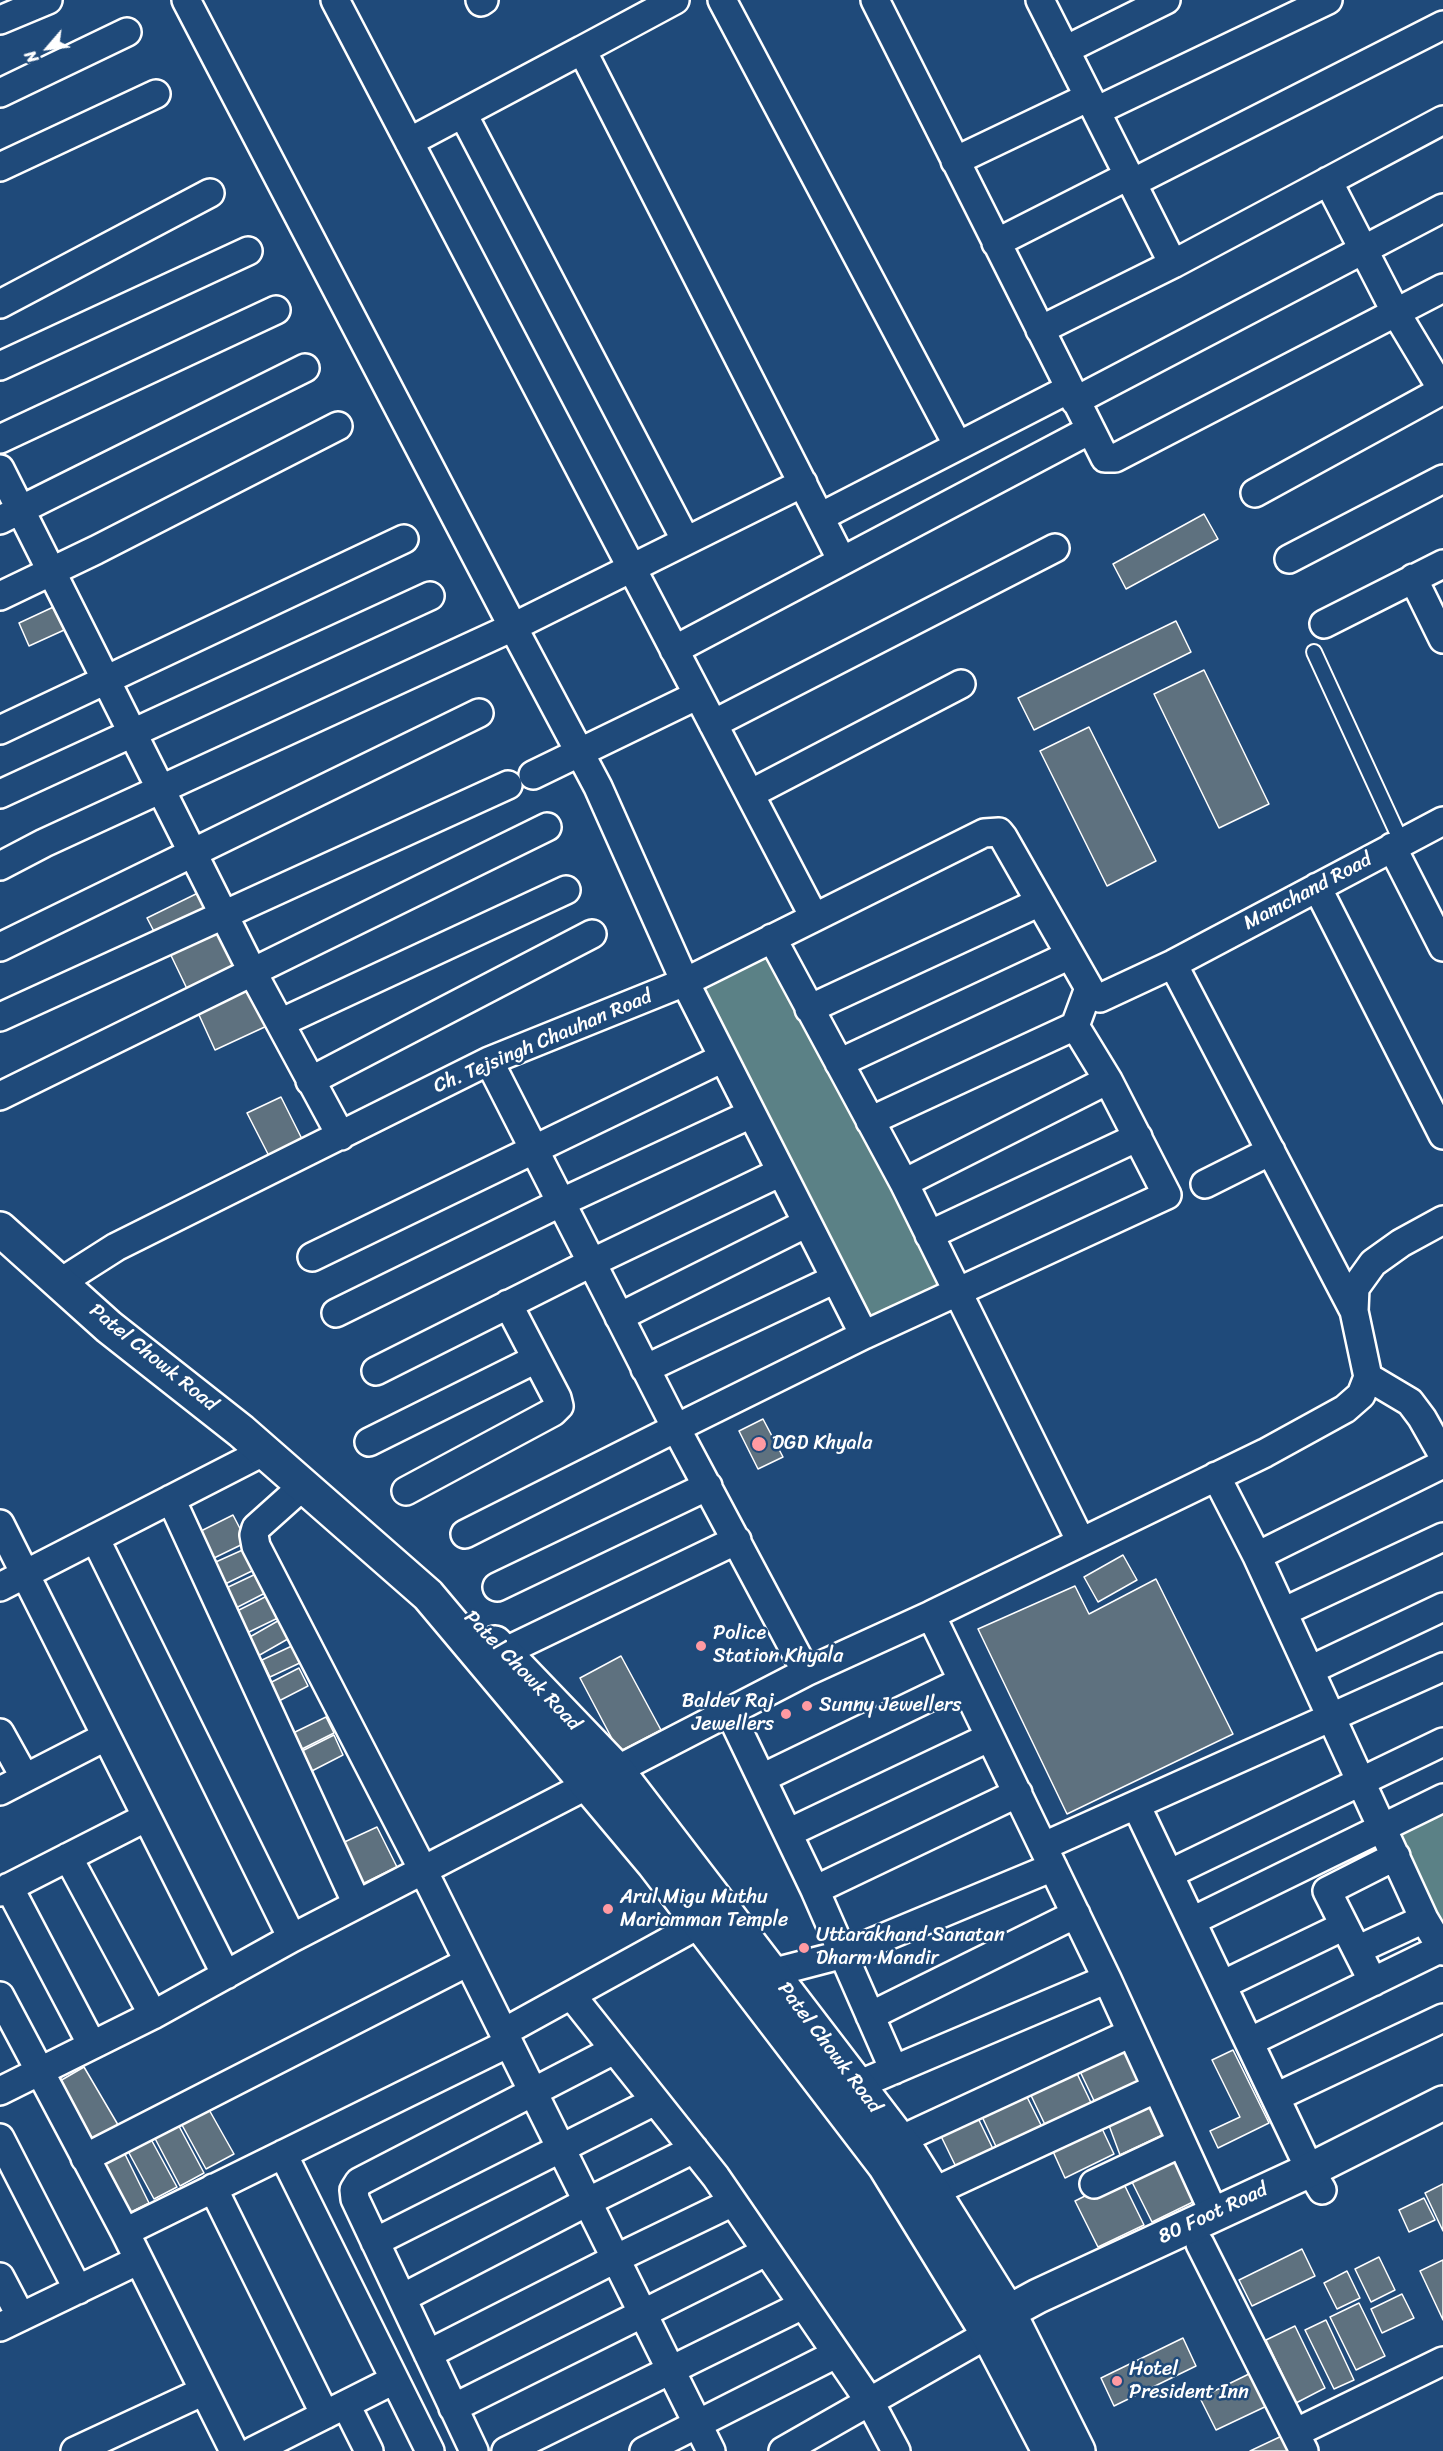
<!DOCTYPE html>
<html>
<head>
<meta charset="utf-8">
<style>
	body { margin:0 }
	#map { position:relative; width:1443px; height:2451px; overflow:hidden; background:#1f4a7a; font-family:Sriracha,sans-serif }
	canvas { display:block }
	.north { position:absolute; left:18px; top:18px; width:60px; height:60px; -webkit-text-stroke:4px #1f4a7a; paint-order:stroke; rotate:242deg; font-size:16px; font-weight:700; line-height:24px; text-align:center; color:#fff }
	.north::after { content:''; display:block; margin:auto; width:21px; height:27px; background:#fff; clip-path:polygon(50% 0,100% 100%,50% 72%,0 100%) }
</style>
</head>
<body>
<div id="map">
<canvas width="1443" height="2451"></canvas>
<div class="north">N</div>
</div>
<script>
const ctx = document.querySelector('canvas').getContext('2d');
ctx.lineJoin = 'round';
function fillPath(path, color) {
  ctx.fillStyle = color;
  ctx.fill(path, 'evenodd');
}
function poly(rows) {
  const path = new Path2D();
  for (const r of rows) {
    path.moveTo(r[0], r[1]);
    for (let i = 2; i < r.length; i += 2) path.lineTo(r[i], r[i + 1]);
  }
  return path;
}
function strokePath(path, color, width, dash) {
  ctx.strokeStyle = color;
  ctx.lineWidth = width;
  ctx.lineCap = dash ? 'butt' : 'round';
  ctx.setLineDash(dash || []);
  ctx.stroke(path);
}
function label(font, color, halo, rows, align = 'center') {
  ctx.font = font + ' Sriracha,sans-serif';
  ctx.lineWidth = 5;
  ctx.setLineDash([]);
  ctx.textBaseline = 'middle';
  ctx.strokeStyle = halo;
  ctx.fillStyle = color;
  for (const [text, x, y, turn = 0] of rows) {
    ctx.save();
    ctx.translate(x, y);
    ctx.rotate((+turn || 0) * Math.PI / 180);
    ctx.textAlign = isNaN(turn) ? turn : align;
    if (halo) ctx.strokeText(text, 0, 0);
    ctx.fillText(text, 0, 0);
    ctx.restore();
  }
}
fillPath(poly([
	[778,951,957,1283,871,1326,694,996],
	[1443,1808,1443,1922,1436,1925,1392,1832]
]), '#5b8186');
const building = poly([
	[1204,514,1218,539,1126,589,1113,564,1204,514],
	[62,603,73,626,29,646,19,623,62,603],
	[1176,621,1191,652,1034,730,1018,698,1176,621],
	[1204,670,1269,804,1219,828,1154,694,1204,670],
	[1089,727,1156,861,1107,886,1040,751,1089,727],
	[204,890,215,913,159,941,147,918,204,890],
	[217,919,242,971,190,995,165,943,217,919],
	[248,979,269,1025,215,1050,194,1004,248,979],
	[281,1097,303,1141,270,1158,247,1113,281,1097],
	[763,1419,783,1457,758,1469,739,1431,763,1419],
	[233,1515,247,1542,212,1559,199,1532,233,1515],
	[247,1548,256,1569,219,1587,209,1565,247,1548],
	[1123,1555,1137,1580,1098,1602,1084,1577,1123,1555],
	[260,1572,269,1591,232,1610,222,1590,260,1572],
	[1156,1579,1233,1734,1067,1814,978,1629,1075,1586,1089,1614,1156,1579],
	[271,1594,282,1616,247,1633,237,1611,271,1594],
	[283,1618,293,1636,258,1656,248,1638,283,1618],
	[296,1644,304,1661,270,1677,262,1660,296,1644],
	[621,1656,661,1730,619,1752,580,1678,621,1656],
	[299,1668,308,1686,273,1704,264,1686,299,1668],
	[326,1717,334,1733,298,1751,291,1734,326,1717],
	[334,1735,343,1755,306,1774,296,1754,334,1735],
	[377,1827,397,1867,358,1886,338,1845,377,1827],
	[1124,2040,1147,2086,1098,2109,1076,2063,1124,2040],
	[1233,2050,1269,2123,1218,2148,1210,2131,1240,2117,1212,2060,1233,2050],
	[1072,2063,1095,2111,1049,2133,1026,2085,1072,2063],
	[84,2067,124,2135,93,2153,53,2085,84,2067],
	[1022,2087,1045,2133,1000,2155,978,2108,1022,2087],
	[1152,2098,1169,2132,1120,2155,1107,2120,1152,2098],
	[203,2099,234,2154,206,2169,176,2114,203,2099],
	[974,2110,996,2155,959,2173,937,2128,974,2110],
	[173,2115,204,2173,180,2186,149,2127,173,2115],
	[1098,2120,1114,2154,1065,2178,1051,2147,1098,2120],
	[146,2130,177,2187,154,2199,123,2142,146,2130],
	[120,2144,149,2203,123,2216,94,2157,120,2144],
	[1174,2154,1197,2200,1152,2222,1129,2176,1174,2154],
	[1121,2178,1144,2225,1098,2247,1075,2201,1121,2178],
	[1443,2184,1443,2231,1425,2193,1443,2184],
	[1424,2198,1435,2220,1409,2232,1399,2210,1424,2198],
	[1302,2249,1315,2276,1252,2306,1239,2280,1302,2249],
	[1379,2257,1395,2290,1371,2302,1355,2269,1379,2257],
	[1443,2260,1443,2320,1420,2271,1443,2260],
	[1347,2271,1360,2298,1337,2309,1324,2283,1347,2271],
	[1402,2294,1414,2318,1382,2333,1371,2309,1402,2294],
	[1359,2303,1385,2356,1356,2370,1330,2317,1359,2303],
	[1326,2320,1354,2380,1334,2389,1305,2330,1326,2320],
	[1295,2326,1325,2388,1296,2403,1266,2340,1295,2326],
	[1183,2338,1196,2366,1114,2406,1101,2378,1183,2338],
	[1255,2371,1271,2404,1216,2430,1200,2398,1255,2371],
	[1286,2434,1294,2451,1250,2451,1286,2434]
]);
fillPath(building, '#5e717f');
strokePath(building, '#fff', 1.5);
const lane = poly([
	[1314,652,1401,841]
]);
const street = poly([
	[186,0,513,627,598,787,685,982,864,1335],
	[335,0,814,917],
	[480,0,481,2,484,0],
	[722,0,958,446],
	[875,0,1105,458,1115,458,1443,288],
	[1040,0,1173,264],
	[0,20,48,0],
	[582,50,675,0],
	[1065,50,1166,0],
	[0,93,127,32],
	[1096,111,1328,0],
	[463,114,686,541],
	[409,142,582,50,842,561],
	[955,161,1089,97],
	[0,167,156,94],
	[1328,181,1395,311,1443,391],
	[1132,183,1443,25],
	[996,243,1128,176],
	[0,304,210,193],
	[1040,330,1173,264,1443,120],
	[0,366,248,251],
	[1075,401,1443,208],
	[0,439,276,310],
	[0,469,253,973,341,1136],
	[1255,493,1443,390],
	[820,517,1069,389],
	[0,520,305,368],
	[1289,559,1443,479],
	[1413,578,1443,639],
	[0,596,96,550,338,426],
	[1324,624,1443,564],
	[674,650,1090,430],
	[713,724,1055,548],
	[0,730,404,539],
	[533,775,698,695],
	[0,794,430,596],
	[750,794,961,684],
	[1392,847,1443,947],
	[0,866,44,843,513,627,803,483],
	[1317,887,1443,1135],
	[772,938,904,1183,1081,1542],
	[0,947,479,713],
	[809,1009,1040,902],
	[0,1017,508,785],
	[280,1023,566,890],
	[489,1061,676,1428,864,1335,1167,1195,1108,1080,1075,1026,1089,988],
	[839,1063,1070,955],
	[310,1081,592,934],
	[0,1096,547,827],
	[870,1121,1075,1026],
	[904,1183,1108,1080],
	[1205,1184,1271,1151],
	[929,1235,1138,1137],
	[312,1257,723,1058],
	[61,1282,116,1247,489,1061,685,982,984,833,999,832,1003,837,1089,988,1092,995,1100,998,1173,964,1443,821],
	[1354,1311,1355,1288,1373,1263,1401,1243,1443,1220],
	[336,1313,562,1202,751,1114],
	[619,1317,807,1223],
	[645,1369,835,1279],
	[376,1371,593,1262,781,1172],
	[1368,1377,1410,1402,1422,1418,1443,1455],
	[369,1442,536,1359],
	[1216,1476,1257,1556,1424,1919,1443,1951],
	[304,1485,256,1528,254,1535,256,1546,423,1870,711,2451],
	[406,1491,553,1412,559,1406,557,1398,508,1304],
	[171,1499,357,1904],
	[0,1524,226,1975],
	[465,1534,676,1428,806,1672],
	[95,1538,292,1938],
	[1257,1556,1443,1464],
	[0,1587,265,1451],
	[497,1587,708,1486],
	[1283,1612,1443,1537],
	[931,1615,1107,1979,1214,2213],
	[504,1652,737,1540],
	[1310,1670,1443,1607],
	[730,1713,815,1890,894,2070],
	[0,1733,25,1778],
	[762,1778,963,1681],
	[0,1791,105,1737],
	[1136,1805,1310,2170,1322,2190],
	[788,1833,990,1737],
	[1044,1846,1443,1667],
	[68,1857,153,2015],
	[1169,1874,1443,1742],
	[9,1887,92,2045],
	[815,1890,1018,1793],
	[0,1892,145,1818],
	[1192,1921,1443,1798],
	[1357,1950,1424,1919],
	[771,1973,844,1954,1053,1867],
	[1373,1982,1327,1891,1396,1856],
	[1222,1985,1344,1926],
	[0,1996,125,2232,234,2451],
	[572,1996,716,2177,870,2402,896,2451],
	[870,2016,1076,1914],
	[504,2032,718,1914],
	[1249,2042,1442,1948],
	[858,2085,1107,1979],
	[0,2091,153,2015,292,1938,806,1672,931,1615,1265,1453,1345,1409,1361,1395,1368,1377,1354,1311,1173,964],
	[1276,2097,1443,2018],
	[0,2138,78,2290],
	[900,2140,1131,2033],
	[283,2154,430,2451],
	[85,2158,468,1962],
	[1094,2184,1181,2143],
	[213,2188,325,2415],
	[933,2192,1157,2088],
	[125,2232,509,2043],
	[375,2242,655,2101],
	[1200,2244,1304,2451],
	[0,2277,21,2317],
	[402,2298,589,2201,694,2149],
	[0,2327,139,2260],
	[428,2354,617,2258,733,2202],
	[346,2405,369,2451],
	[453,2408,766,2252],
	[1295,2433,1443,2361],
	[75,2451,204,2391],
	[253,2451,394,2380],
	[474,2451,355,2199,354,2190,359,2182,614,2050],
	[506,2451,803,2305],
	[644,2451,836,2354],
	[783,2451,988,2334]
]);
const secondary = poly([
	[0,1229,109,1327,241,1431,428,1595,654,1864,885,2166,988,2334,1049,2451],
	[495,1643,616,1769,906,2148,1009,2313,1078,2451],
	[990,2322,1038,2296,1310,2170,1443,2103]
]);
strokePath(lane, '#fff', 18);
strokePath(street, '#fff', 32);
strokePath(secondary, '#fff', 38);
strokePath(lane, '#1f4a7a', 14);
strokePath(street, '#1f4a7a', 27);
strokePath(secondary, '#1f4a7a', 33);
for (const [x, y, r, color] of [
	[759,1444,8,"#ff9aa2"],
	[701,1646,6,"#ff9aa2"],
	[807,1706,6,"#ff9aa2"],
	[786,1714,6,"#ff9aa2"],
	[608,1909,6,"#ff9aa2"],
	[804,1948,6,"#ff9aa2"],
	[1117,2381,6,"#ff9aa2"]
]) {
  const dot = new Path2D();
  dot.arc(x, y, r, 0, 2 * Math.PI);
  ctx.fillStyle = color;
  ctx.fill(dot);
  strokePath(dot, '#1f4a7a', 2);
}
label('20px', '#fff', '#1f4a7a', [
	["Mamchand Road",1308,892,-28],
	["Ch. Tejsingh Chauhan Road",543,1042,-23],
	["Patel Chowk Road",153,1358,39],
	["Patel Chowk Road",522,1671,46],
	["Patel Chowk Road",829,2048,53],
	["80 Foot Road",1213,2214,-25]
]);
label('20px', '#fff', '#1f4a7a', [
	["DGD Khyala",772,1444],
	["Police",713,1634],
	["Station Khyala",713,1657],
	["Baldev Raj",774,1702,"right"],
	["Jewellers",774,1725,"right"],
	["Sunny Jewellers",819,1706],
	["Arul Migu Muthu",620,1898],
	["Mariamman Temple",620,1921],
	["Uttarakhand Sanatan",816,1936],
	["Dharm Mandir",816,1959],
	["Hotel",1129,2370],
	["President Inn",1129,2393]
], 'left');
</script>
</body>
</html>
